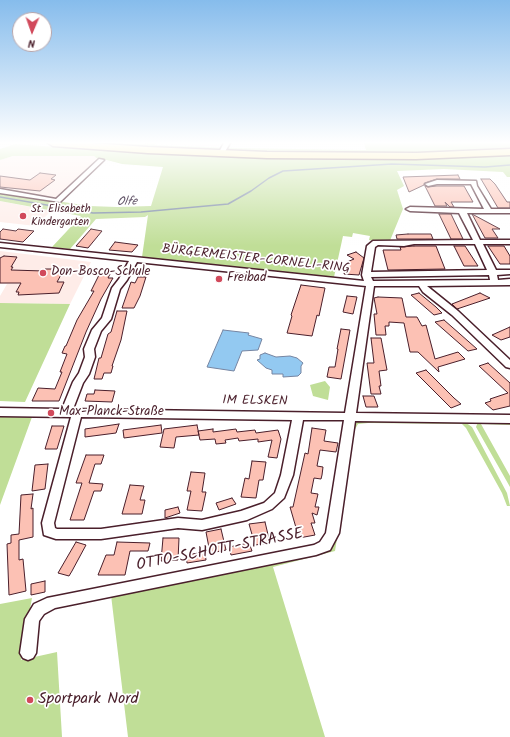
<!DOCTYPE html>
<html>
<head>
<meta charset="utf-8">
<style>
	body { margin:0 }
	#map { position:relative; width:510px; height:737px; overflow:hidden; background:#fff; font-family:Kalam,sans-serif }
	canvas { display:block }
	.north { position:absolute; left:12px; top:12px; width:40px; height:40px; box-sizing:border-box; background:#fff; border:1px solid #b7a5aa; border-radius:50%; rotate:182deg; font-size:11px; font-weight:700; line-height:16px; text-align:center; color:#4a1f2b }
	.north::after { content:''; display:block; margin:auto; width:14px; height:18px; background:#d1495b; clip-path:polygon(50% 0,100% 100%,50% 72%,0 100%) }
</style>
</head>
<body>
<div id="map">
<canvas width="510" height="737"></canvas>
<div class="north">N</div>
</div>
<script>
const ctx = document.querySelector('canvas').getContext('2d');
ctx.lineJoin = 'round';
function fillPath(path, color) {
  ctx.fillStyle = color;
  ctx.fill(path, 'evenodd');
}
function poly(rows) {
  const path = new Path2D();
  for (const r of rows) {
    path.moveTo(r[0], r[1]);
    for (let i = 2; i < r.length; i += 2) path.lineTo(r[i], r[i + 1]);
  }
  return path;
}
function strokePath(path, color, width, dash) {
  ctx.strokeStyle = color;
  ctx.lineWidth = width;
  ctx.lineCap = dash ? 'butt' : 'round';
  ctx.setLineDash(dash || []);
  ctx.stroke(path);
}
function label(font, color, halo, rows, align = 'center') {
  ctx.font = font + ' Kalam,sans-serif';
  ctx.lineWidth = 3.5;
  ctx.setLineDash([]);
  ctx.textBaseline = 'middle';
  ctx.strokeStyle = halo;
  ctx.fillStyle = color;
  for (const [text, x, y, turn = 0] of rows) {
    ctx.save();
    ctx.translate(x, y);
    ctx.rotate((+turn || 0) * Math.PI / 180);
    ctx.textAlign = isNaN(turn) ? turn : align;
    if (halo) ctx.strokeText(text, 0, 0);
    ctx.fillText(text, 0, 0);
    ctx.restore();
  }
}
fillPath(poly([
	[128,143,221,143,219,147],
	[13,156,94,156,99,160,55,202,0,192,0,160],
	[0,201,51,211,36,226,0,222],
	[0,251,91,262,70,304,0,303,0,296,7,284,0,284]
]), '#feece8');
fillPath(poly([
	[114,143,144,144,156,143,155,145,235,148,366,150,364,143,510,143,510,151,458,153,296,154,112,146],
	[15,144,146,153,242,157,448,158,510,155,510,177,507,177,503,172,444,169,397,171,404,186,397,190,403,209,389,243,369,240,370,236,353,233,352,237,343,236,334,277,142,257,148,215,145,217,96,219,70,249,52,247,81,216,0,201,0,192,89,206,117,207,151,206,163,167,122,164,103,159,99,160,94,156,13,156,0,160,0,149],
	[0,303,70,304,25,402,0,401],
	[325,381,330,387,328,400,313,396,310,385],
	[0,416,32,417,0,505],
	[361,421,465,422,472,427,507,493,510,506,507,506,502,493,466,428,462,424,368,423,358,424,354,431,335,551,273,567,325,737,128,737,111,595,322,552,353,424],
	[478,422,510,423,510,425,481,424,510,476,510,487,476,427],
	[32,598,21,660,57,652,62,737,0,737,0,604]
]), '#c0de97');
const water = poly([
	[223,330,249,333,248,335,262,339,258,350,242,351,234,371,207,367,223,330],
	[265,353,276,357,290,356,297,358,303,363,301,366,301,373,298,376,283,377,283,374,272,374,272,370,266,368,257,360,260,359,260,355,265,353]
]);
fillPath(water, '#93c9f1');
strokePath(water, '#7685a2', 1);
strokePath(poly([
	[0,197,93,213,141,212,228,204,251,191,269,178,283,171,392,164,485,167,510,165]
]), '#7685a2', 1.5);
const building = poly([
	[40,173,56,175,51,179,55,180,40,191,0,187,0,176,30,180,40,173],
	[458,175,460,179,437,179,425,183,424,185,409,192,403,177,458,175],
	[481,179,490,179,495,184,507,202,510,202,510,208,498,208,481,179],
	[425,186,428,187,437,186,464,186,473,202,451,202,454,207,450,207,445,202,447,206,435,206,425,186],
	[439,214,451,214,463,239,451,239,439,214],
	[472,214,500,229,492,229,498,238,485,238,472,214],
	[3,229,16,231,18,229,34,231,23,242,0,239,0,232,3,229],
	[91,229,102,231,88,248,76,246,91,229],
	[408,234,431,234,433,239,397,239,396,235,408,234],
	[115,242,138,245,132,252,109,250,115,242],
	[414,246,436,246,445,269,388,270,383,250,401,250,400,247,414,246],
	[454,246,465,246,478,266,464,266,454,246],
	[488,246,504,246,510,256,510,264,500,264,488,246],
	[356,252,364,258,359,275,344,274,347,262,354,259,347,255,356,252],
	[4,256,17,257,11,267,13,267,11,270,44,271,45,269,54,269,53,273,62,273,57,282,64,282,59,293,18,295,19,292,16,292,21,283,0,283,0,258,4,256],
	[100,273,110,274,108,278,113,278,101,299,86,332,59,401,32,401,38,388,55,389,62,372,60,372,67,354,62,353,65,346,66,346,77,320,94,291,91,291,100,273],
	[138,277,146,277,140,296,134,308,122,308,131,282,135,283,138,277],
	[301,285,325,288,319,316,317,315,312,336,287,333,292,316,291,315,301,285],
	[419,293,436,307,442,313,434,315,411,295,419,293],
	[480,293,490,298,457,309,452,304,480,293],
	[347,296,357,297,353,314,343,312,347,296],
	[378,297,402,298,406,317,417,317,422,326,426,325,435,359,458,352,465,359,438,367,439,372,418,352,410,352,404,323,389,322,389,326,385,326,386,335,376,335,374,314,377,314,374,298,378,297],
	[117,311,127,311,121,340,112,366,113,366,111,373,104,373,102,379,94,379,99,358,101,358,108,334,111,332,117,311],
	[444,320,460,334,477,349,468,351,435,322,444,320],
	[510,327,510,337,501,340,492,335,510,327],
	[341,329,350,330,341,379,327,377,329,367,335,367,338,349,337,349,341,329],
	[371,338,381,338,387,370,379,371,381,386,379,386,381,394,371,394,367,363,374,363,371,338],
	[488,363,510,383,510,406,493,410,485,403,491,401,490,399,508,393,479,366,488,363],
	[426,370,454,398,461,404,451,408,416,373,426,370],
	[95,390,115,391,112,402,85,401,87,394,94,394,95,390],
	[363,396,374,396,378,407,366,407,363,396],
	[119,424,116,433,85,437,85,429,119,424],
	[161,425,162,433,124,438,123,430,161,425],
	[197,425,199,435,176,437,174,448,160,447,164,429,197,425],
	[52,426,64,426,57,449,45,449,52,426],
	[312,428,326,430,324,441,338,443,336,452,320,450,317,466,323,467,322,475,321,479,314,478,311,493,318,494,315,507,319,507,317,515,312,513,315,523,311,523,315,535,299,538,290,507,293,507,305,453,308,454,312,428],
	[213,429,213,432,236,429,237,432,255,430,256,433,278,430,281,439,277,458,268,457,272,440,258,442,258,439,239,441,238,438,225,440,226,443,216,444,215,439,200,440,198,431,213,429],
	[86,455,104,455,101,464,95,464,89,483,103,484,101,491,94,491,84,520,70,520,82,483,76,483,86,455],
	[252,461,266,462,263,480,259,480,256,498,241,497,245,478,249,479,252,461],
	[48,464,45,489,32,491,35,465,48,464],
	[191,472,205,473,202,492,206,492,202,511,187,510,191,491,187,491,191,472],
	[130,485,144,486,140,500,145,500,142,514,122,514,130,485],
	[33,494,31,509,33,508,33,537,19,540,19,560,23,559,26,591,9,595,7,544,11,543,11,535,19,534,21,495,33,494],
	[232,498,236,504,219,510,216,503,232,498],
	[178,507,180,513,165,518,165,510,178,507],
	[265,522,270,543,255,545,249,524,265,522],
	[221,529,226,550,210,553,206,532,221,529],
	[163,538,179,538,178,560,161,561,163,538],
	[76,542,86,545,72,571,69,576,58,573,76,542],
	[117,542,150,543,148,551,130,551,125,575,98,575,106,555,114,555,117,542],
	[249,543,252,551,231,555,229,547,249,543],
	[205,552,206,560,187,563,186,555,205,552],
	[45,581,45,592,31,595,31,584,45,581]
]);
fillPath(building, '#fcc1b4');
strokePath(building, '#4a1f2b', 1);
const street = poly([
	[224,143,230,143,223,155,219,155,218,154,224,143],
	[99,159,104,160,60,202,0,193,0,189,56,199,99,159],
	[437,180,476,181,477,186,491,209,510,209,510,213,467,213,480,240,510,240,510,244,483,244,496,270,510,270,510,274,497,275,498,280,510,279,510,285,427,286,458,311,510,360,510,368,506,367,452,315,423,292,419,286,374,286,356,413,510,415,510,423,355,421,339,533,330,550,316,555,55,608,44,614,39,621,36,653,33,658,28,660,23,658,20,653,25,619,34,604,47,598,314,545,320,542,326,533,344,420,303,420,293,475,284,498,272,509,247,520,202,530,178,528,101,539,56,539,44,535,42,523,71,417,0,416,0,408,62,409,73,382,79,373,85,357,84,349,92,330,102,318,112,288,119,279,129,261,0,247,0,243,364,281,362,275,367,246,373,241,473,240,459,213,410,211,406,209,410,207,484,209,471,184,437,184,428,186,425,184,437,180],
	[414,244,475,244,487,270,371,272,375,247,378,245,404,246,414,244],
	[137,262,366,286,345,413,73,409,83,383,89,374,95,357,94,349,101,331,111,319,120,289,127,280,137,262],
	[489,275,490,280,373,281,371,277,489,275],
	[81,417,292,420,281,475,275,493,264,503,241,511,202,520,178,518,101,529,57,529,55,528,54,523,81,417]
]);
const primary = poly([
	[48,143,91,143,148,147,267,152,416,153,510,149,510,155,416,159,267,158,148,153,53,146,48,143]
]);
strokePath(street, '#4a1f2b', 3);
strokePath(primary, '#4a1f2b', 3);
fillPath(street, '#fff');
fillPath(primary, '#f7e281');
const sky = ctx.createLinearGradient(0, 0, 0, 246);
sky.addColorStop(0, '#86bcec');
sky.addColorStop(0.58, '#fff');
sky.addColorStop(1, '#ffffff00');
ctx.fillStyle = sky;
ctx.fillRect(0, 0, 510, 246);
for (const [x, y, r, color] of [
	[23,216,4,"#d1495b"],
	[43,273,4,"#d1495b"],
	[219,279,4,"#d1495b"],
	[51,413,4,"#d1495b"],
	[30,700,4,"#d1495b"]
]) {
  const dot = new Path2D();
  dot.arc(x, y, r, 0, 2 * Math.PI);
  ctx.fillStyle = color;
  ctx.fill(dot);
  strokePath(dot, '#fff', 1.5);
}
label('11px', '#4a1f2b', '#fff', [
	["St. Elisabeth",31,210],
	["Kindergarten",31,223]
], 'left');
label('italic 12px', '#605266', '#fff', [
	["Olfe",127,203,-2]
]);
label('13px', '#4a1f2b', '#fff', [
	["BÜRGERMEISTER-CORNELI-RING",256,260,6],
	["IM ELSKEN",255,402,1]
]);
label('13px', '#4a1f2b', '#fff', [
	["Don-Bosco-Schule",51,273],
	["Freibad",227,279],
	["Max-Planck-Straße",59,413]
], 'left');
label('16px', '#4a1f2b', '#fff', [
	["OTTO-SCHOTT-STRASSE",220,551,-11]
]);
label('16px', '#4a1f2b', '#fff', [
	["Sportpark Nord",38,700]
], 'left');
</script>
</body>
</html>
